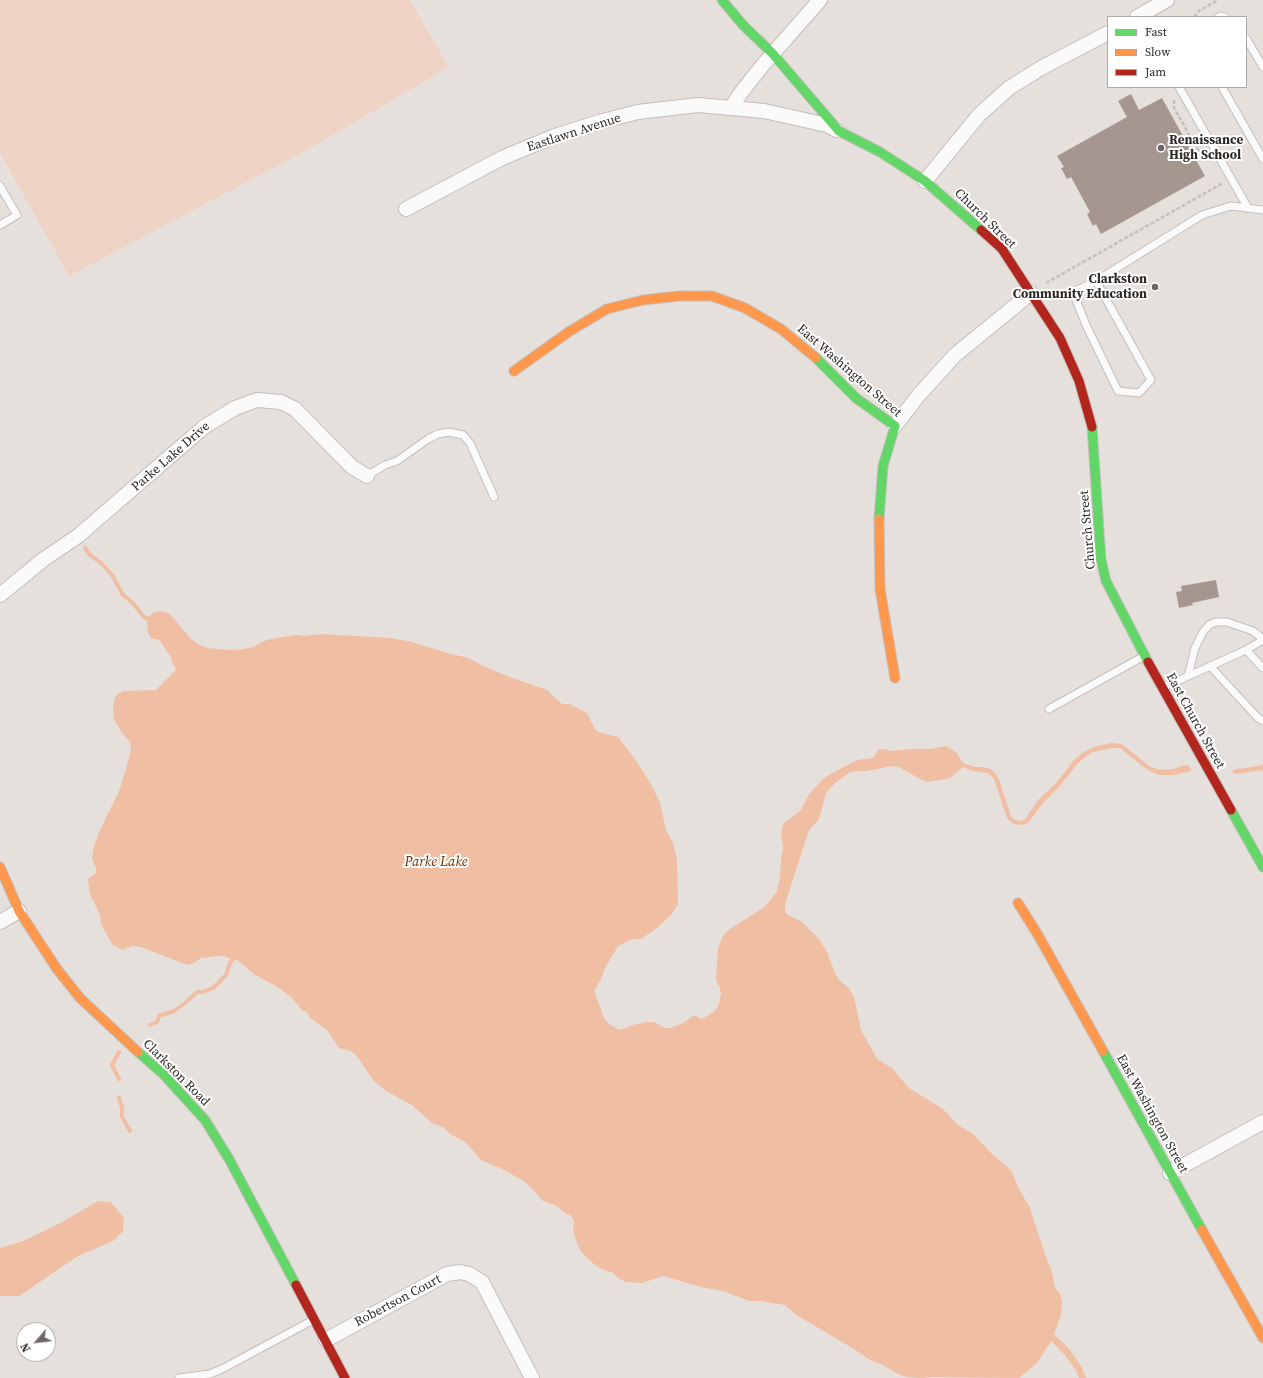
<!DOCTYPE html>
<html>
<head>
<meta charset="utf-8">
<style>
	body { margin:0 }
	#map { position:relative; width:1263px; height:1378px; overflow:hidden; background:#e6e0dd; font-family:"Source Serif 4",serif }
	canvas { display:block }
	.legend { position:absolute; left:1107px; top:16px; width:140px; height:72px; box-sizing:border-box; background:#fff; border:1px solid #aba9a8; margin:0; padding:5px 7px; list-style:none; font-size:12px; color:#2c2826 }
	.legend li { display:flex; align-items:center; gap:8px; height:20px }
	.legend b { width:20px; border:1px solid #aba9a8 }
	.north { position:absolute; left:16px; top:1322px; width:40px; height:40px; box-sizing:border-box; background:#fff; border:1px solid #aba9a8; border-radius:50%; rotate:242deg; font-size:11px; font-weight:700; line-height:16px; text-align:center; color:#2c2826 }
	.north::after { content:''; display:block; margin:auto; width:14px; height:18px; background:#6d6866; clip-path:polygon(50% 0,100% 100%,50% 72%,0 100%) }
</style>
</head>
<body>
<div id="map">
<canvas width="1263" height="1378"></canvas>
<ul class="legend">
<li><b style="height:5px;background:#63d668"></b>Fast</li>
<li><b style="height:5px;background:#ff974d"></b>Slow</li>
<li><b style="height:5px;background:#b3261e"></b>Jam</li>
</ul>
<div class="north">N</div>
</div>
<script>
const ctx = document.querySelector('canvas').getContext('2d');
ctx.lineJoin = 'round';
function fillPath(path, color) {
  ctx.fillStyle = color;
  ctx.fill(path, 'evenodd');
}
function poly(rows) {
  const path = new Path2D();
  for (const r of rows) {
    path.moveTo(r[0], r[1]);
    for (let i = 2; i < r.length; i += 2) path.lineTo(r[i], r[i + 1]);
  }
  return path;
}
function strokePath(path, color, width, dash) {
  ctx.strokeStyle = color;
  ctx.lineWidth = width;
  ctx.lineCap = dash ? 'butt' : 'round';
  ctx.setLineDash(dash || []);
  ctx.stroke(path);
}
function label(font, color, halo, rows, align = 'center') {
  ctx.font = font + ' "Source Serif 4",serif';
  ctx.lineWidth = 4;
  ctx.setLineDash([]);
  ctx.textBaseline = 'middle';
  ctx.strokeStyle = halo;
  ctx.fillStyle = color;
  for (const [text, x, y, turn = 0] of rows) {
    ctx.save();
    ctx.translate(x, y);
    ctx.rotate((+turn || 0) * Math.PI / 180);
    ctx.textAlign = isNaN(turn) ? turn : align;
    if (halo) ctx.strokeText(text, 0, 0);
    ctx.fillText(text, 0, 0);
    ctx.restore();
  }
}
fillPath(poly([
	[0,0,410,0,449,67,309,149,69,276,0,153]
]), '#efd3c4');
fillPath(poly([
	[161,611,166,612,170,614,191,639,200,645,208,648,231,650,243,649,253,647,264,641,271,639,296,635,305,636,320,634,390,638,408,641,451,654,469,658,481,665,507,676,547,690,562,704,569,704,587,713,595,729,598,732,618,737,635,759,649,781,660,802,666,830,673,843,677,860,678,898,678,904,672,914,657,928,641,939,632,939,618,946,605,968,600,981,595,990,595,994,605,1020,609,1024,620,1030,636,1024,646,1022,654,1022,665,1028,670,1028,683,1023,693,1016,696,1016,702,1019,715,1011,719,1004,721,994,720,988,716,980,718,949,722,938,726,932,730,929,763,908,769,902,777,891,780,878,781,860,783,848,781,833,783,824,800,811,809,794,824,778,836,771,857,760,873,758,879,749,884,749,892,751,910,749,931,749,946,746,957,753,963,763,975,767,983,767,991,769,996,774,999,780,1011,816,1015,820,1021,821,1025,819,1039,799,1055,784,1075,759,1085,751,1096,746,1112,743,1122,744,1149,766,1160,770,1173,769,1184,765,1190,766,1191,771,1174,775,1159,775,1146,769,1120,748,1112,748,1093,752,1088,755,1078,763,1059,787,1043,803,1029,822,1023,825,1014,824,1007,818,994,779,988,773,973,771,963,767,950,778,928,782,922,780,897,766,886,767,878,769,865,771,856,771,849,773,834,784,826,793,819,819,811,828,808,833,785,904,785,911,786,914,802,922,819,939,826,950,836,975,840,981,848,987,854,997,861,1030,877,1059,892,1068,909,1088,943,1109,958,1125,973,1134,993,1155,1011,1170,1019,1189,1030,1208,1045,1254,1052,1272,1055,1288,1060,1294,1062,1301,1061,1315,1054,1334,1069,1349,1081,1366,1086,1378,1079,1378,1075,1369,1064,1354,1051,1341,1037,1363,1019,1378,931,1377,923,1378,906,1377,898,1374,883,1365,870,1360,854,1349,798,1316,785,1305,761,1301,749,1301,723,1291,701,1287,663,1276,642,1283,626,1282,618,1278,612,1272,606,1271,596,1266,581,1252,576,1240,573,1229,574,1221,570,1215,566,1214,555,1205,543,1201,529,1186,522,1180,500,1168,482,1161,465,1142,450,1134,443,1127,432,1123,412,1105,386,1091,374,1081,356,1055,351,1051,339,1048,327,1030,310,1018,307,1012,302,1010,291,997,276,986,255,975,237,960,232,961,227,957,218,956,201,958,194,963,187,965,141,947,132,946,123,950,113,945,101,925,100,915,90,894,88,880,89,878,96,873,96,868,92,859,94,846,100,830,119,791,126,769,131,750,130,742,122,733,114,719,113,709,115,697,118,694,124,691,156,690,176,670,170,656,160,641,157,639,152,639,148,633,147,623,149,616,155,612],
	[1263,765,1263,770,1256,771,1234,774,1232,770],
	[98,1201,111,1202,124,1218,123,1231,113,1241,78,1256,19,1296,0,1296,0,1248,23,1241,62,1222]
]), '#f0bea3');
strokePath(poly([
	[85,548,90,555,101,563,112,575,123,595,133,603,143,616,148,619],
	[150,1025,157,1022,159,1016,174,1011,185,1003,197,992,203,992,213,988,226,975,230,963,232,961],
	[119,1052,112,1065,119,1079],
	[119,1098,122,1107,122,1117,130,1131]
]), '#f0bea3', 4);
fillPath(poly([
	[1131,94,1139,110,1162,98,1205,176,1101,234,1096,224,1093,226,1087,214,1090,212,1071,177,1067,179,1061,168,1064,167,1057,156,1127,117,1118,101],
	[1216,580,1219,597,1192,603,1193,605,1179,608,1176,592,1182,591,1181,586]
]), '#a5978f');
const lane = poly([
	[1218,17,1221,16,1225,17],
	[1246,38,1263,67],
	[1179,87,1248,208],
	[1222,87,1263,159],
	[0,186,17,215,0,225],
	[1096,281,1151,380,1139,393,1118,391,1086,325,1073,292,1096,281,1202,215,1231,206,1263,210],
	[367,476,385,465,397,461,428,439,438,434,449,432,463,435,470,443,494,497],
	[1246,650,1263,668],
	[1210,666,1257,717,1263,721],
	[1188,676,1195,648,1203,632,1209,625,1216,622,1227,622,1253,631,1263,639],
	[1164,687,1246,650,1263,640],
	[1049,709,1144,656],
	[179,1378,210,1374,224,1368,313,1320]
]);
const street = poly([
	[1137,17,1167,0],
	[731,108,740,94,762,66,820,0],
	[925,181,979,115,1009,88,1041,68,1108,33],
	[406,209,502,158,555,136,599,122,638,112,698,105,764,111,827,125,836,130],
	[895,426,918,396,955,355,1031,293],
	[0,595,44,559,78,536,204,427,235,408,257,400,281,402,295,409,338,453,352,467,367,476],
	[0,922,19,911],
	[1170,1173,1263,1122],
	[326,1340,447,1274,460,1272,469,1274,482,1282,532,1378]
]);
const fast = poly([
	[722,0,743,25,773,54,839,131,880,152,925,181,981,230],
	[816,358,856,398,895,426,883,466,879,519],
	[1092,427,1101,560,1106,581,1148,662],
	[1231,810,1263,867],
	[1103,1051,1202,1230],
	[138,1052,164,1075,205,1120,229,1159,296,1285]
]);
const slow = poly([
	[514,371,570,331,607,309,643,300,679,296,712,296,745,308,781,329,816,358],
	[879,519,880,589,895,678],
	[0,867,19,911,57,969,80,998,138,1052],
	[1018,903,1038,935,1103,1051],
	[1202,1230,1263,1338]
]);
const jam = poly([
	[981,230,1002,249,1060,338,1079,381,1092,427],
	[1148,662,1231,810],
	[296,1285,345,1378]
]);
strokePath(lane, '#c3bebc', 9);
strokePath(street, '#c3bebc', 16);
strokePath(fast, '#c3bebc', 11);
strokePath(slow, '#c3bebc', 11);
strokePath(jam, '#c3bebc', 11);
strokePath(poly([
	[1194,17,1199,11,1218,0],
	[1174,100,1174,108,1198,150,1207,155],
	[1046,283,1223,183]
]), '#c2c1c0', 2.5, [4, 2]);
strokePath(lane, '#fbfafa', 7);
strokePath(street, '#fbfafa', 14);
strokePath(fast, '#63d668', 9);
strokePath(slow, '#ff974d', 9);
strokePath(jam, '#b3261e', 9);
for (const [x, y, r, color] of [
	[1161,148,4,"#6d6866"],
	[1155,287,4,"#6d6866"]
]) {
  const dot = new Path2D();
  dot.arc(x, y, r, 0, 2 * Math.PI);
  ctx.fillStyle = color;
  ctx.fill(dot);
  strokePath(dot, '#fff', 1.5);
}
label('13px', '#2c2826', '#fff', [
	["Eastlawn Avenue",574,133,-18],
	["Church Street",985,219,44],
	["East Washington Street",849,371,41],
	["Parke Lake Drive",171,457,-41],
	["Church Street",1088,530,-95],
	["East Church Street",1195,721,61],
	["Clarkston Road",176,1073,45],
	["East Washington Street",1152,1114,61],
	["Robertson Court",398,1301,-28]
]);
label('bold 13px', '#2c2826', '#fff', [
	["Renaissance",1169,141],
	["High School",1169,156],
	["Clarkston",1147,280,"right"],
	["Community Education",1147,295,"right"]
], 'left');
label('italic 14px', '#6c3001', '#fff', [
	["Parke Lake",436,862]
]);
</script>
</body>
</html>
